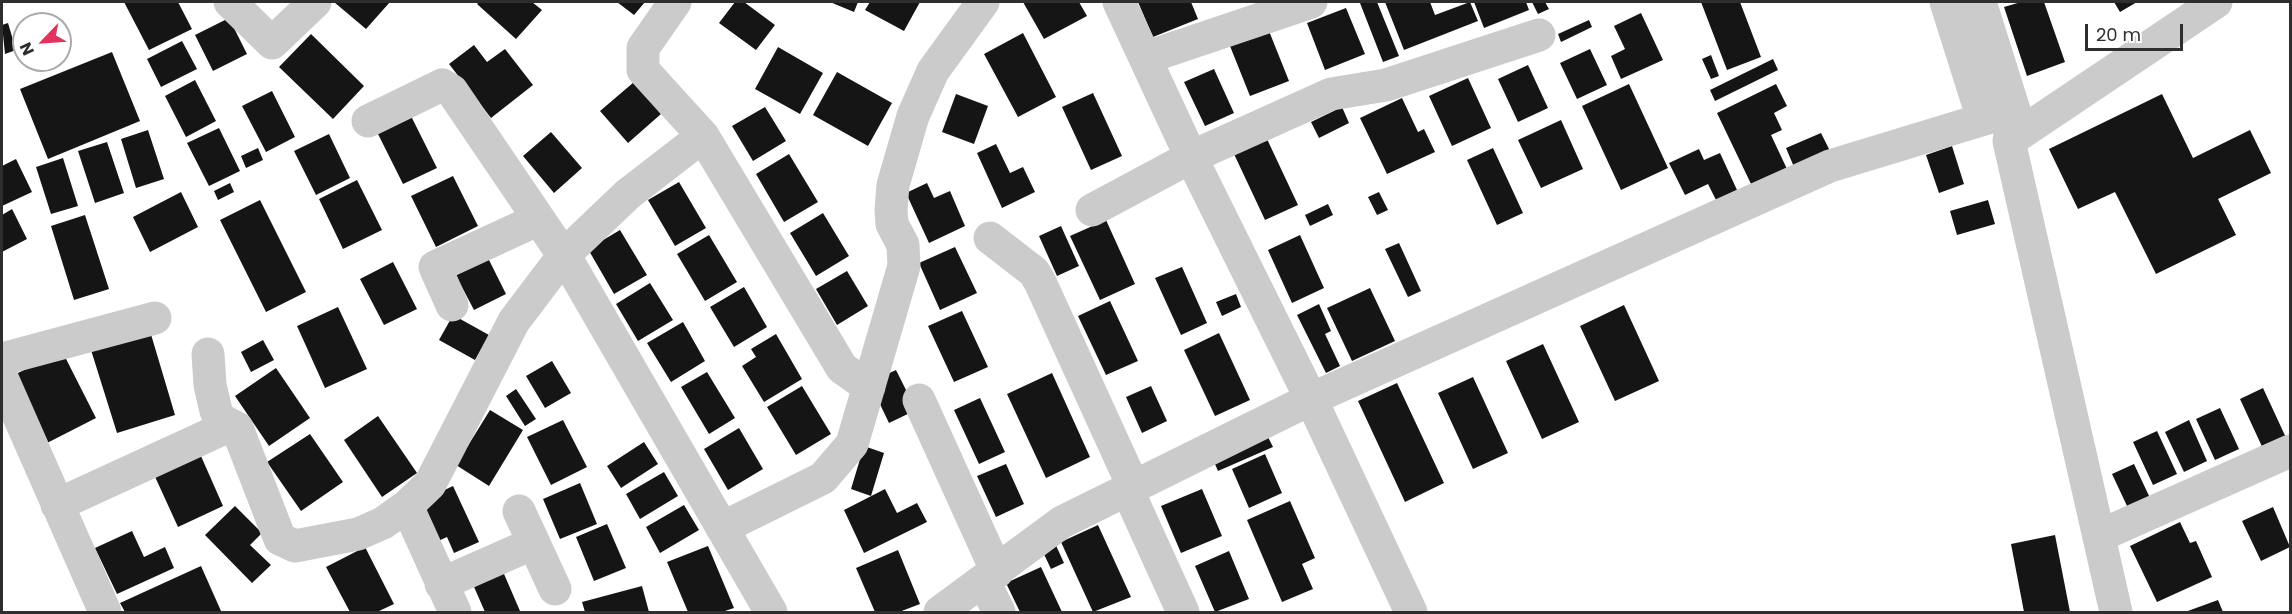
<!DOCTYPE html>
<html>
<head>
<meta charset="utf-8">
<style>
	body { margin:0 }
	#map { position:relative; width:2292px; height:614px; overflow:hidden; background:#fff; font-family:Poppins,sans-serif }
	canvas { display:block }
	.frame { position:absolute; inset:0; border:3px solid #2e2e2e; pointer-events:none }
	.north { position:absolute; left:12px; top:12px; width:60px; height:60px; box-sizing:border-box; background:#fff; border:2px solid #ababab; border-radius:50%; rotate:245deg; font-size:16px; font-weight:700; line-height:24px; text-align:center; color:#2e2e2e }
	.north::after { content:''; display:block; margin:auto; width:21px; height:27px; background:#e3325e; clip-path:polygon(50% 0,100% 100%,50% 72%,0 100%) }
	.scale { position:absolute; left:2085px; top:24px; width:98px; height:27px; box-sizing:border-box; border:3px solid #2e2e2e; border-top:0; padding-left:8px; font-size:18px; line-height:21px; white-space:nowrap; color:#2e2e2e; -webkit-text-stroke:4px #fff; paint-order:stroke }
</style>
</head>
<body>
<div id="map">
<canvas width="2292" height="614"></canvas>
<div class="frame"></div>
<div class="north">N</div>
<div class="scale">20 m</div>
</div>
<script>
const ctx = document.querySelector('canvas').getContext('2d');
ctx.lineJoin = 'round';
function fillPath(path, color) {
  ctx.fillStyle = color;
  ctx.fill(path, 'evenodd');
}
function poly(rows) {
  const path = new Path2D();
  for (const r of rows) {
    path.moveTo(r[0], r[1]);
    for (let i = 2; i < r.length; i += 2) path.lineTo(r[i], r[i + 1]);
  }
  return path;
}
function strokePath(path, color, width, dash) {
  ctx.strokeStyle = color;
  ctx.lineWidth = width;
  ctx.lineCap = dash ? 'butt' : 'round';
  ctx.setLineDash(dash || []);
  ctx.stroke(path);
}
fillPath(poly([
	[124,2,178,2,192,29,149,50],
	[334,2,390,2,366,29],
	[479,2,532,2,542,10,516,39,477,4],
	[617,2,645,2,634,15],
	[735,2,744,2,775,25,756,50,719,23],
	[830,2,858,2,854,12],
	[870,2,920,2,904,31,865,10],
	[1023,2,1079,2,1087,16,1044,39],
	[1138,2,1191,2,1198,19,1153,37],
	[1363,2,1377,2,1399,56,1383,62,1360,3],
	[1385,2,1430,2,1435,15,1470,2,1478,21,1404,50],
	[1474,2,1526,2,1529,10,1484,28],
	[1532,2,1545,2,1549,9,1538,14],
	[1701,2,1740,2,1761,57,1727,70],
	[2021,2,2044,2,2065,62,2027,76,2004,7],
	[2114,2,2137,2,2120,12],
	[1346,8,1365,54,1325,70,1307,23],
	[1641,13,1663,60,1621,79,1611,56,1625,49,1614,26],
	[229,18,247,54,213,71,195,35],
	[1589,20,1592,27,1561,42,1558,34],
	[8,23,16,50,5,54,2,25],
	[1267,26,1289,81,1250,96,1228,41],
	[1023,33,1056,97,1018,117,984,54],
	[311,34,364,86,333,119,279,67],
	[182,41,197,69,161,87,147,59],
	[474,45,487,62,505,49,533,85,491,118,449,64],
	[778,47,823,73,800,114,755,89],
	[1590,49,1607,85,1577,99,1560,63],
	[112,52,140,121,48,159,20,89],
	[1711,55,1719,76,1711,79,1702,59],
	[1773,59,1778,70,1715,101,1710,90],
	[1528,65,1548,108,1518,122,1498,79],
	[1214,69,1234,113,1205,126,1184,82],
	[837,72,892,103,868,146,813,115],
	[1468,78,1491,128,1452,146,1429,96],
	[195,80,216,121,186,137,165,96],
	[634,82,661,114,628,143,600,111],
	[1629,84,1668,168,1621,190,1582,106],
	[1776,84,1787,106,1774,113,1782,130,1771,135,1787,169,1752,186,1717,113],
	[272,91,295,137,266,152,242,106],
	[1093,93,1122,156,1091,170,1062,107],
	[956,94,988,106,974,144,942,132],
	[2162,94,2193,158,2250,130,2271,173,2218,199,2236,235,2156,274,2115,192,2078,209,2049,149],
	[1402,98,1418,132,1424,129,1435,152,1387,174,1360,118],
	[765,107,786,141,753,161,732,126],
	[1342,107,1349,123,1319,138,1311,122],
	[408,110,437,168,403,184,374,126],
	[1561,120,1583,169,1541,188,1518,140],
	[219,128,240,171,209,186,187,143],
	[148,130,164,179,136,188,121,139],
	[551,132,582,168,554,193,523,156],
	[1821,133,1830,151,1794,167,1786,148],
	[329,134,350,178,316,195,294,151],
	[1267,139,1298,205,1265,220,1234,154],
	[107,142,124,193,95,203,78,151],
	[996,144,1010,173,1023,167,1035,192,1002,208,977,153],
	[1952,146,1964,184,1939,193,1926,155],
	[258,148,263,160,246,168,241,156],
	[1493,148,1523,213,1497,225,1467,160],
	[1699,149,1704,160,1720,153,1737,190,1716,200,1708,184,1685,195,1669,163],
	[789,154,818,202,784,222,756,174],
	[63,158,78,206,51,214,36,167],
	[16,159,32,192,2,206,2,166],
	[453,176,478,226,436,247,411,196],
	[357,180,382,230,343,249,319,199],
	[679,182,706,228,675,246,648,200],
	[230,183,234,192,218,200,214,191],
	[927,183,934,198,950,191,965,226,929,243,906,193],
	[181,192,198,227,150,252,133,217],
	[1379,192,1388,210,1377,215,1368,197],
	[260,200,306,292,266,312,220,220],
	[1988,200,1995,224,1957,235,1950,211],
	[1328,204,1333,215,1310,226,1305,215],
	[12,209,27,239,2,252,2,215],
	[823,213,849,256,816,276,790,233],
	[85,215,109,289,74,300,51,226],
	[1106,220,1135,284,1100,300,1070,236],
	[1061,226,1079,266,1057,276,1039,236],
	[620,230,647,275,614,294,588,249],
	[709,235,737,282,705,301,677,254],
	[1300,235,1324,288,1292,303,1268,250],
	[1399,243,1421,291,1408,297,1385,249],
	[955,247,977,293,940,310,919,263],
	[486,254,506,294,474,310,453,270],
	[393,262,417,309,384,325,360,279],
	[1182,267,1207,323,1181,335,1155,278],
	[847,271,868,306,837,325,816,289],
	[650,283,673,320,638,341,616,304],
	[744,287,767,327,734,347,710,307],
	[1370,288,1395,341,1352,361,1327,308],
	[1236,294,1241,307,1222,316,1216,302],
	[1110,301,1138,361,1106,375,1078,316],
	[1319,304,1331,331,1325,334,1340,366,1326,373,1297,315],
	[1624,305,1659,381,1615,401,1580,326],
	[338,307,367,369,325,388,297,326],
	[962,311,988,367,954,382,928,326],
	[453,315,489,335,475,360,439,340],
	[683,322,705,361,671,382,647,343],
	[150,331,175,415,117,433,91,350],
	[1219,333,1250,400,1215,416,1184,350],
	[776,334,802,379,764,402,742,366,756,357,751,349],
	[263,340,274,360,251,372,241,352],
	[1543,344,1579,422,1542,439,1506,361],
	[62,351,96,418,47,443,14,375],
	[552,361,571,393,545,408,526,376],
	[276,368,310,418,269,446,235,396],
	[896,370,916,410,889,423,877,398,883,376],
	[707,372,735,418,709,434,681,387],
	[1052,373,1090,457,1046,478,1007,394],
	[1473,377,1508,453,1473,469,1438,393],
	[1397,383,1444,483,1405,502,1358,401],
	[802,386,831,434,796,455,767,407],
	[1151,386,1167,421,1142,433,1126,397],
	[2263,388,2288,442,2265,453,2240,399],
	[516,389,536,419,525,426,506,396],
	[980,398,1005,452,979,464,954,410],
	[2220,408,2239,449,2215,460,2196,419],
	[490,410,523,430,489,486,456,465],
	[378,416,417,473,382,497,344,440],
	[563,420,587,467,551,485,527,437],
	[2189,420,2207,461,2184,472,2165,432],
	[739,428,763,469,728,490,704,449],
	[1265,431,1273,447,1218,471,1211,455],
	[2157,431,2177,474,2153,485,2133,442],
	[310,434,343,482,301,511,267,462],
	[644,442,658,464,621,488,607,466],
	[864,446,884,453,871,496,851,489],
	[197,447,223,506,178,527,151,468],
	[1265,454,1282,493,1249,508,1232,469],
	[1006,464,1024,504,996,517,977,476],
	[2134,464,2150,498,2128,508,2112,474],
	[664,472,678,496,640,519,626,494],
	[580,483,597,524,560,539,543,499],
	[453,486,479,542,454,553,447,537,436,542,417,503],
	[885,489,897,513,917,503,927,522,864,553,844,510],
	[1202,489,1222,536,1181,553,1161,506],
	[1290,501,1315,558,1302,564,1313,589,1282,602,1247,520],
	[684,505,699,530,660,553,646,527],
	[235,506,262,533,250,545,271,565,252,583,205,535],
	[2273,507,2290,547,2261,561,2242,521],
	[2180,522,2190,543,2196,541,2212,577,2157,602,2130,546],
	[607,524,626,568,594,581,576,537],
	[1098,525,1131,597,1093,612,1061,542],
	[132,531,144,557,165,547,174,568,117,594,95,548],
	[2055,535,2070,612,2024,612,2011,544],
	[1054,541,1064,563,1051,569,1041,548],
	[708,546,734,608,722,612,688,612,667,562],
	[365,547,394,604,377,612,350,612,326,567],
	[898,550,920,604,899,612,875,612,856,568],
	[1229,551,1249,599,1215,612,1195,566],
	[201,566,221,611,125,612,120,603],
	[501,567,520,611,485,612,471,580],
	[1041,567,1062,612,1020,612,1006,583],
	[642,586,649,612,585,612,582,602],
	[2218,600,2223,612,2185,612]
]), '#151515');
strokePath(poly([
	[230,2,272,43,315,2],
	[675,2,643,48,643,70,703,136],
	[1119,2,1191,157,1311,399,1411,612],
	[1946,2,1983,119],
	[1980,2,2014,110,2009,141,2116,612],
	[1145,58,1311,2],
	[368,121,442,85,452,91,570,265,771,612],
	[2009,141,2216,2],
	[1092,210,1191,157,1331,94,1386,85,1539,35],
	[990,238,1034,272,1040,282,1134,488],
	[452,305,435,267,539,219],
	[208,354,210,385,216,411,221,420,237,428,280,539,295,546,358,534,383,523,407,506,430,484,514,321,564,255,628,194,703,136,842,368,869,387],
	[2,359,155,318],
	[2,378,105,612],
	[919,400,997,572],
	[1128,491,1183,612],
	[57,505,231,425],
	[407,506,455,612],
	[519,511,555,589],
	[722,528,823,478,852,444,904,266,903,245,892,224,891,210,893,185,913,116,933,71,983,2],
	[2099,536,2290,451],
	[984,582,999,612],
	[441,584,534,543],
	[940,612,1062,522,1311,399,1830,166,2014,110]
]), '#cbcbcb', 33);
</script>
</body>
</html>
